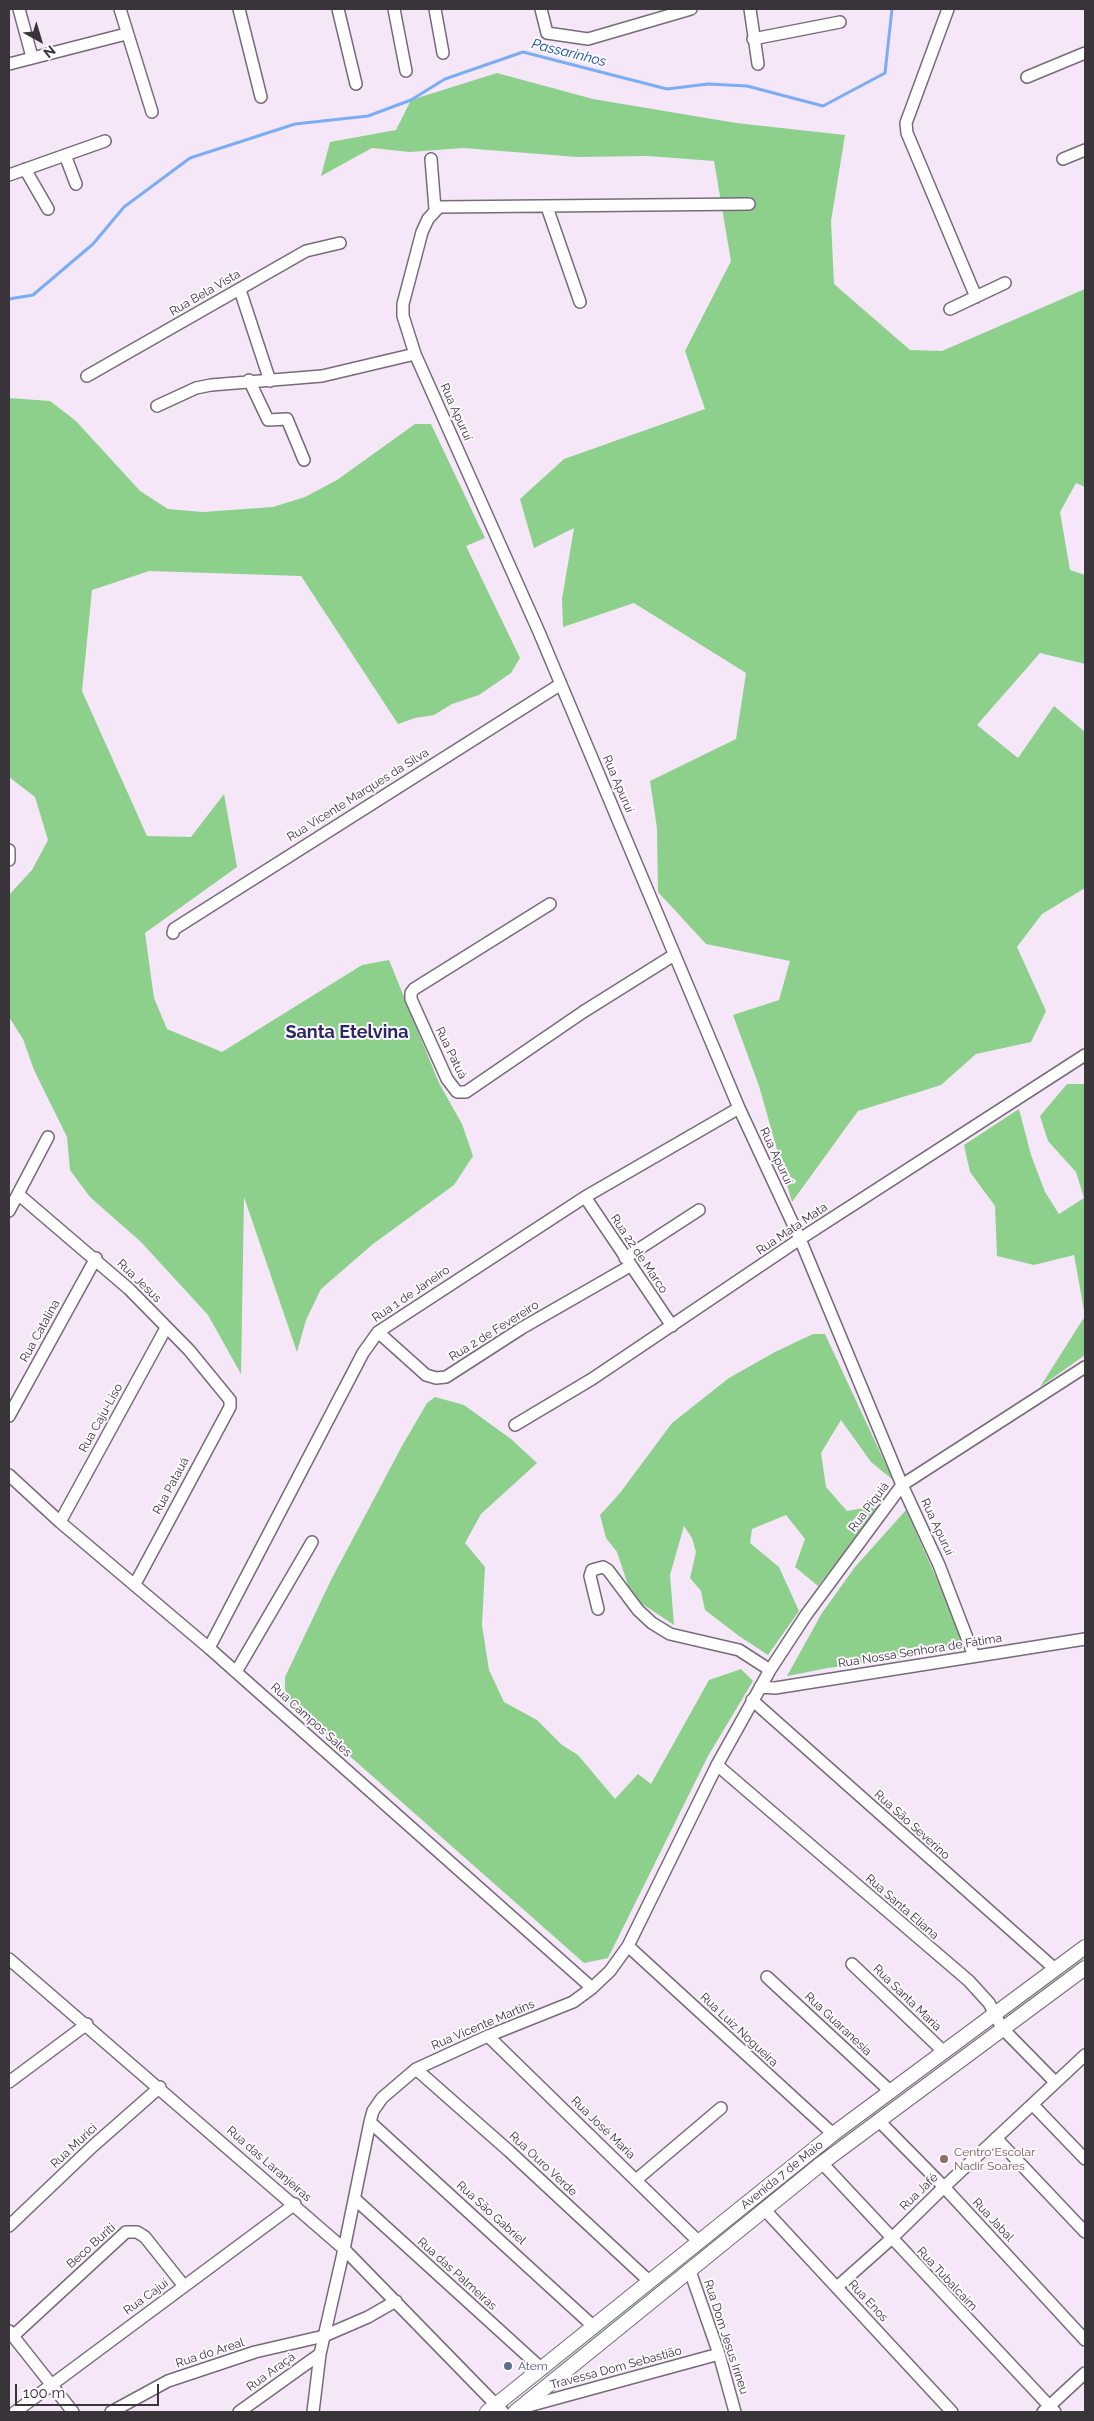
<!DOCTYPE html>
<html>
<head>
<meta charset="utf-8">
<style>
	body { margin:0 }
	#map { position:relative; width:1094px; height:2421px; overflow:hidden; background:#f5e7f8; font-family:Raleway,sans-serif }
	canvas { display:block }
	.frame { position:absolute; inset:0; border:10px solid #39333a; pointer-events:none }
	.north { position:absolute; left:15px; top:15px; width:50px; height:50px; -webkit-text-stroke:4px #fdf8fe; paint-order:stroke; rotate:141deg; font-size:14px; font-weight:700; line-height:20px; text-align:center; color:#39333a }
	.north::after { content:''; display:block; margin:auto; width:18px; height:22px; background:#39333a; clip-path:polygon(50% 0,100% 100%,50% 72%,0 100%) }
	.scale { position:absolute; left:15px; top:2384px; width:144px; height:22px; box-sizing:border-box; border:2px solid #39333a; border-top:0; padding-left:6px; font-size:15px; line-height:18px; white-space:nowrap; color:#39333a; -webkit-text-stroke:4px #fdf8fe; paint-order:stroke }
</style>
</head>
<body>
<div id="map">
<canvas width="1094" height="2421"></canvas>
<div class="frame"></div>
<div class="north">N</div>
<div class="scale">100 m</div>
</div>
<script>
const ctx = document.querySelector('canvas').getContext('2d');
ctx.lineJoin = 'round';
function fillPath(path, color) {
  ctx.fillStyle = color;
  ctx.fill(path, 'evenodd');
}
function poly(rows) {
  const path = new Path2D();
  for (const r of rows) {
    path.moveTo(r[0], r[1]);
    for (let i = 2; i < r.length; i += 2) path.lineTo(r[i], r[i + 1]);
  }
  return path;
}
function strokePath(path, color, width, dash) {
  ctx.strokeStyle = color;
  ctx.lineWidth = width;
  ctx.lineCap = dash ? 'butt' : 'round';
  ctx.setLineDash(dash || []);
  ctx.stroke(path);
}
function label(font, color, halo, rows, align = 'center') {
  ctx.font = font + ' Raleway,sans-serif';
  ctx.lineWidth = 4;
  ctx.setLineDash([]);
  ctx.textBaseline = 'middle';
  ctx.strokeStyle = halo;
  ctx.fillStyle = color;
  for (const [text, x, y, turn = 0] of rows) {
    ctx.save();
    ctx.translate(x, y);
    ctx.rotate((+turn || 0) * Math.PI / 180);
    ctx.textAlign = isNaN(turn) ? turn : align;
    if (halo) ctx.strokeText(text, 0, 0);
    ctx.fillText(text, 0, 0);
    ctx.restore();
  }
}
fillPath(poly([
	[1085,1956,1085,1964,1004,2023,1002,2018],
	[987,2032,988,2033,510,2412,505,2410,718,2234,809,2162]
]), '#c2ebc1');
fillPath(poly([
	[497,73,593,99,736,123,845,135,831,221,834,284,910,350,942,351,1085,289,1085,487,1076,483,1060,512,1070,570,1085,575,1085,664,1040,653,977,725,1018,758,1054,706,1085,732,1085,888,1042,914,1017,947,1046,1011,1031,1042,976,1054,941,1085,858,1111,792,1202,759,1086,733,1015,779,1000,790,961,706,944,658,892,657,828,650,781,736,739,746,673,634,603,563,627,562,599,574,528,534,548,520,499,564,459,705,409,685,351,731,261,714,161,648,156,577,157,463,148,410,152,372,148,321,176,330,142,396,130,411,100],
	[9,398,50,401,76,421,140,491,168,509,203,512,273,507,305,497,337,480,415,424,431,424,485,538,466,546,520,658,511,673,479,695,452,704,434,715,415,718,398,724,301,576,149,571,92,590,82,691,147,836,191,837,224,794,237,867,145,933,154,998,167,1029,222,1052,362,965,389,960,439,1083,462,1124,473,1156,454,1185,373,1244,321,1289,306,1320,297,1352,244,1197,241,1374,208,1315,141,1242,90,1197,70,1170,67,1137,34,1070,23,1039,9,1017,9,895,32,870,48,840,35,797,9,777],
	[1067,1084,1085,1084,1085,1355,1040,1387,1085,1316,1074,1255,1034,1265,997,1256,995,1206,970,1172,964,1145,1019,1109,1031,1155,1045,1192,1059,1214,1084,1198,1076,1172,1048,1141,1040,1116],
	[813,1334,825,1334,893,1480,871,1462,841,1420,821,1453,826,1487,847,1511,882,1505,818,1586,795,1567,805,1539,786,1515,752,1529,750,1543,779,1567,799,1611,768,1655,739,1636,705,1610,701,1591,690,1578,696,1552,692,1538,684,1526,670,1575,674,1625,632,1597,617,1552,606,1538,600,1515,620,1493,672,1423,729,1378,775,1352],
	[435,1397,464,1405,511,1439,537,1463,481,1514,465,1543,485,1567,482,1625,489,1670,504,1702,537,1720,562,1745,578,1755,615,1799,638,1774,651,1784,709,1680,741,1669,753,1681,708,1756,608,1958,584,1963,285,1699,285,1677,331,1580,402,1446,427,1403],
	[906,1510,963,1638,944,1650,909,1658,828,1668,787,1676,822,1613,855,1567]
]), '#8cd08c');
strokePath(poly([
	[9,299,33,295,93,244,124,207,190,158,295,124,368,116,411,100,445,79,523,52,667,89,708,84,747,86,823,106,885,73,892,9]
]), '#7badf5', 3);
const minor = poly([
	[19,9,32,57],
	[120,9,152,112],
	[239,9,261,97],
	[338,9,356,84],
	[394,9,406,71],
	[435,9,443,53],
	[541,9,547,33,588,39,691,9],
	[750,9,758,64],
	[948,9,906,123,907,133,976,297],
	[753,39,840,22],
	[9,64,126,34],
	[1027,77,1085,53],
	[65,155,76,184],
	[431,159,435,209],
	[1063,159,1085,150],
	[25,169,48,209],
	[9,175,105,141],
	[749,204,439,207,428,219,422,232,403,304,403,316,415,354,539,632,739,1108,800,1239,902,1485,939,1565,974,1656],
	[547,207,580,302],
	[240,290,270,381],
	[950,309,1005,283],
	[87,376,306,251,340,243],
	[249,380,268,420,287,419,304,460],
	[157,406,196,388,211,385,322,376,415,354],
	[9,850,9,860],
	[550,904,414,989,411,993,411,999,447,1079,457,1092,466,1092,583,1012,674,955],
	[173,933,174,929,561,684],
	[18,1194,129,1289,189,1350,230,1400,230,1407,135,1584],
	[585,1197,672,1326],
	[9,1211,48,1137],
	[625,1258,699,1210],
	[378,1332,426,1375,436,1378,446,1377,522,1328,630,1266],
	[9,1416,96,1258],
	[515,1425,592,1379,800,1239,1085,1055],
	[9,1475,60,1522,209,1648,592,1988],
	[60,1522,166,1328],
	[598,1609,590,1576,592,1570,603,1567,608,1570,638,1610,652,1623,670,1634,739,1650,770,1670],
	[209,1648,363,1353,378,1332,585,1197,739,1108],
	[236,1672,312,1542],
	[760,1687,775,1688,1085,1639],
	[752,1700,1055,1969],
	[717,1765,969,1981,989,2003,1002,2028,1055,2082],
	[628,1946,833,2134],
	[9,1959,344,2249,503,2412],
	[852,1964,943,2051],
	[767,1977,890,2091],
	[488,2036,698,2241],
	[416,2069,509,2151,649,2281],
	[9,2082,87,2024],
	[1033,2105,1085,2159],
	[878,2120,944,2187,1085,2340],
	[370,2122,593,2326],
	[996,2138,1085,2232],
	[822,2163,1055,2412],
	[636,2180,721,2108],
	[355,2199,542,2369],
	[764,2209,952,2412],
	[9,2226,93,2146,160,2087],
	[690,2271,719,2354,735,2412],
	[837,2287,891,2239,944,2187,1085,2055],
	[9,2331,73,2412],
	[13,2336,126,2232,137,2232,145,2237,184,2286],
	[521,2408,719,2354],
	[15,2412,295,2204],
	[111,2412,168,2381,255,2352,324,2336,368,2317,396,2301],
	[239,2412,320,2354],
	[313,2412,320,2354,344,2249,370,2122,373,2111,382,2098,416,2069,488,2036,573,2002,592,1988,610,1971,628,1946,717,1765,770,1670,806,1615,902,1485,1085,1367],
	[1043,2412,1085,2373]
]);
const major = poly([
	[487,2412,833,2134,1085,1947],
	[515,2412,822,2163,1085,1968]
]);
strokePath(minor, '#776b7a', 14);
strokePath(major, '#776b7a', 16);
strokePath(minor, '#fff', 11);
strokePath(major, '#fff', 14);
for (const [x, y, r, color] of [
	[944,2159,5,"#8d6e63"],
	[508,2366,5,"#5c6f8a"]
]) {
  const dot = new Path2D();
  dot.arc(x, y, r, 0, 2 * Math.PI);
  ctx.fillStyle = color;
  ctx.fill(dot);
  strokePath(dot, '#fdf8fe', 2);
}
label('12px', '#39333a', '#fdf8fe', [
	["Rua Bela Vista",205,293,-30],
	["Rua Apuruí",456,412,66],
	["Rua Apuruí",618,784,67],
	["Rua Vicente Marques da Silva",358,795,-32],
	["Rua Patuá",451,1053,64],
	["Rua Apuruí",776,1156,65],
	["Rua Mata Mata",792,1229,-34],
	["Rua 22 de Marco",639,1254,56],
	["Rua Jesus",139,1281,44],
	["Rua 1 de Janeiro",411,1294,-34],
	["Rua Catalina",40,1331,-61],
	["Rua 2 de Fevereiro",494,1331,-32],
	["Rua Caju-Liso",101,1418,-61],
	["Rua Patauá",171,1486,-62],
	["Rua Piquiá",869,1507,-53],
	["Rua Apuruí",937,1527,65],
	["Rua Nossa Senhora de Fátima",920,1651,-9],
	["Rua Campos Sales",311,1720,42],
	["Rua São Severino",912,1825,42],
	["Rua Santa Eliana",902,1907,41],
	["Rua Santa Maria",907,1998,44],
	["Rua Guaranesia",838,2024,43],
	["Rua Vicente Martins",483,2025,-23],
	["Rua Luiz Nogueira",739,2030,43],
	["Rua José Maria",603,2128,44],
	["Rua Murici",74,2146,-43],
	["Rua das Laranjeiras",269,2164,41],
	["Rua Ouro Verde",543,2164,43],
	["Avenida 7 de Maio",782,2175,-39],
	["Rua Jafé",919,2192,-44],
	["Rua São Gabriel",491,2213,42],
	["Rua Jabal",993,2220,47],
	["Beco Buriti",91,2246,-42],
	["Rua das Palmeiras",457,2274,42],
	["Rua Tubalcaim",947,2279,47],
	["Rua Cajuí",146,2297,-36],
	["Rua Enos",868,2301,47],
	["Rua Dom Jesus Irineu",726,2337,72],
	["Rua do Areal",210,2353,-18],
	["Travessa Dom Sebastião",616,2368,-15],
	["Rua Araçá",271,2372,-36]
]);
label('12px', '#785e54', '#fdf8fe', [
	["Centro Escolar",954,2152],
	["Nadir Soares",954,2166]
], 'left');
label('12px', '#4e5e75', '#fdf8fe', [
	["Atem",518,2366]
], 'left');
label('italic 14px', '#0d4fa1', '#fdf8fe', [
	["Passarinhos",569,53,14]
]);
label('bold 18px', '#292963', '#fdf8fe', [
	["Santa Etelvina",347,1033]
]);
</script>
</body>
</html>
